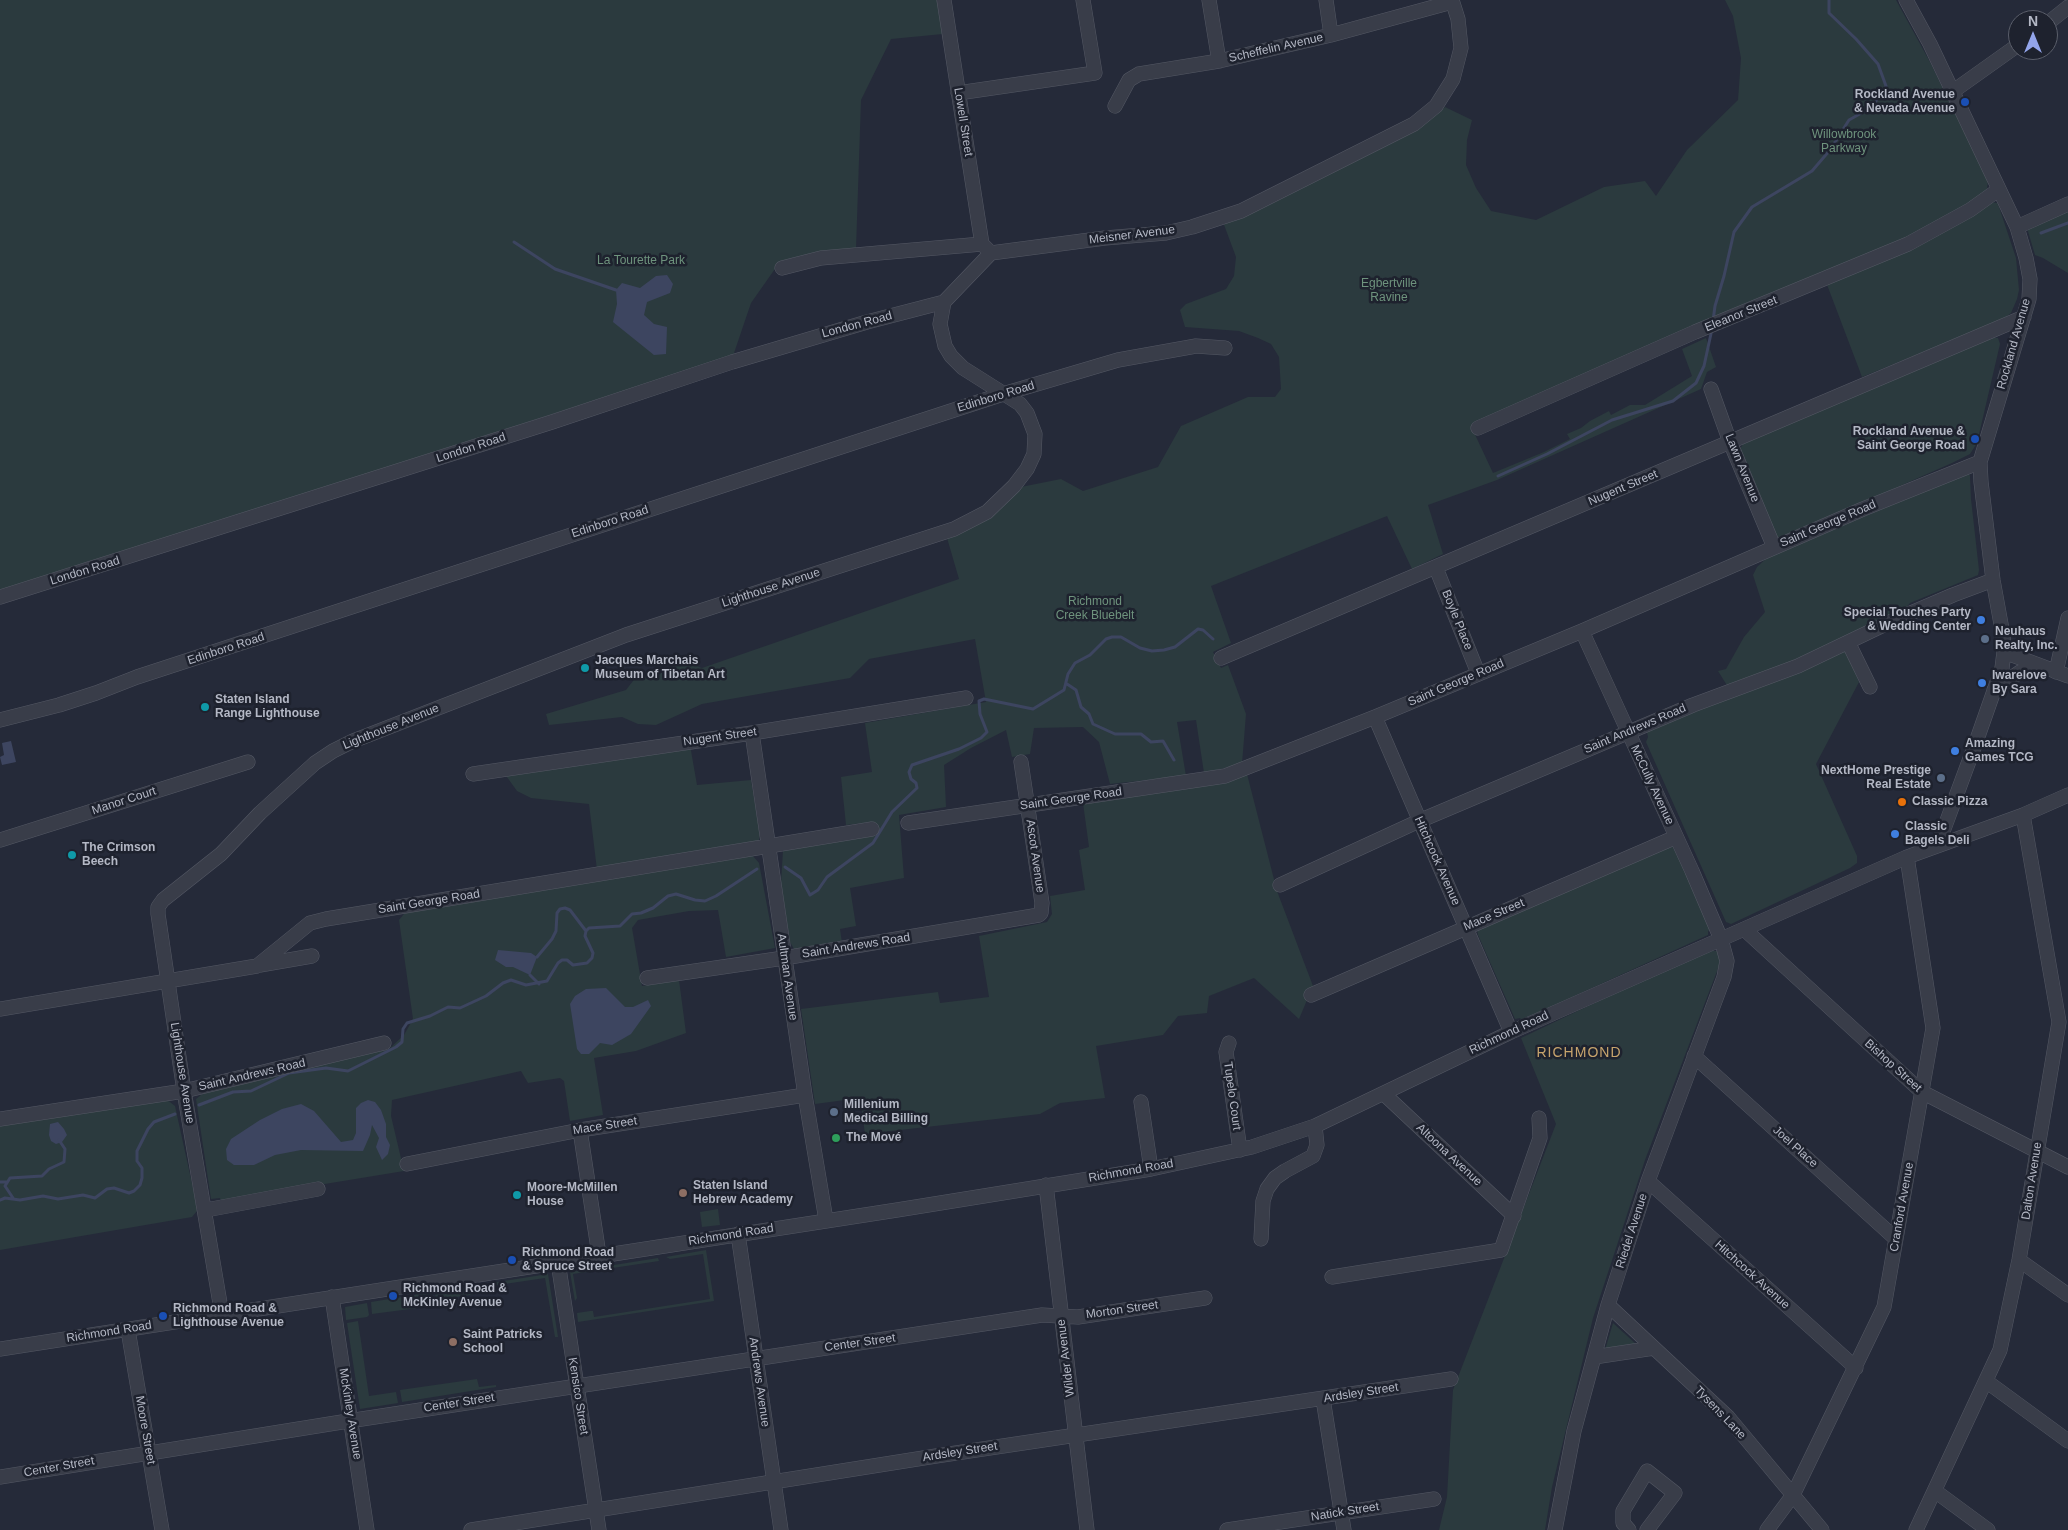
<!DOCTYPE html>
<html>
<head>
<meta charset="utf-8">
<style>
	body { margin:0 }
	#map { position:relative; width:2068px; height:1530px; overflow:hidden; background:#252a39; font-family:Helvetica,sans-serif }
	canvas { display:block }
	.north { position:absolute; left:2008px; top:10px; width:50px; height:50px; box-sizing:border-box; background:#1e222e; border:1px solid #5a5e6a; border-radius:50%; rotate:0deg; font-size:14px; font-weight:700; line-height:20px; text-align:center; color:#b4b8c5 }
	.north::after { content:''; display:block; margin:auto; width:18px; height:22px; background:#93a5eb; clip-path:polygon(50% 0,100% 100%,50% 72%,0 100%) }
</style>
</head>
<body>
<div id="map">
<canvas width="2068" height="1530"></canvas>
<div class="north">N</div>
</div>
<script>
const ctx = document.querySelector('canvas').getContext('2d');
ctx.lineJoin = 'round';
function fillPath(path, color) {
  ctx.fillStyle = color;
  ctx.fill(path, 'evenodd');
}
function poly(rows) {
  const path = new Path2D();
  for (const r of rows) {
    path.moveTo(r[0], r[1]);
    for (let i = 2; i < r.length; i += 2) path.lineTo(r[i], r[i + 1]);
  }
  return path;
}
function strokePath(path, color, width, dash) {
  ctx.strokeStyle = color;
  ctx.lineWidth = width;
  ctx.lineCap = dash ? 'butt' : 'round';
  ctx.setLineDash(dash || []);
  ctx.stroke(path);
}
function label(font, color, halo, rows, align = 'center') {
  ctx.font = font + ' Helvetica,sans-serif';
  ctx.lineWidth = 5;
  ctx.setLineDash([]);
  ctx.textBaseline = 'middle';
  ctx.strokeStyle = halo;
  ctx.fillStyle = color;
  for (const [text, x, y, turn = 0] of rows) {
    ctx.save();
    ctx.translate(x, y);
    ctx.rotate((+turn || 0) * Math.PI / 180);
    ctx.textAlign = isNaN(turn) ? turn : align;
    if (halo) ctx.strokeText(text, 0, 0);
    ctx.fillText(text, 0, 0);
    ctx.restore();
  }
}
fillPath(poly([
	[0,0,940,0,943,34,891,39,861,100,856,249,777,266,751,303,733,356,0,592],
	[1725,0,1896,0,1930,62,1988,181,1987,189,1979,197,1916,234,1653,345,1471,426,1493,473,1544,452,1570,439,1567,434,1581,428,1590,421,1609,411,1611,415,1630,405,1645,405,1692,376,1682,349,1706,338,1716,367,1707,372,1701,389,1497,480,1428,505,1443,554,1412,569,1387,516,1211,586,1231,643,1213,652,1221,668,1228,665,1246,714,1242,764,1204,773,1196,720,1177,722,1186,776,1110,784,1099,742,1083,727,1034,728,1030,754,1012,757,1006,730,971,748,944,765,946,807,899,815,904,878,850,888,856,926,840,929,842,943,801,950,794,949,790,942,781,883,783,850,875,834,872,822,846,825,841,777,872,772,865,723,986,702,975,639,869,659,850,678,702,704,656,725,638,724,622,717,549,725,546,714,626,690,636,677,685,662,702,668,959,579,947,538,1021,487,1061,479,1083,491,1158,467,1181,426,1248,397,1275,397,1281,389,1279,357,1271,344,1258,338,1239,331,1185,327,1180,310,1186,304,1226,289,1234,276,1236,257,1223,222,1273,203,1357,160,1429,120,1445,107,1472,120,1467,140,1466,165,1476,188,1491,211,1536,220,1604,187,1645,181,1656,196,1687,150,1738,100,1741,58,1733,16],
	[1991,202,1997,203,1999,207,2016,258,2019,290,2017,299,2011,313,2002,320,1862,377,1826,282],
	[2068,207,2068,273,2043,258,2035,255,2027,228],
	[1991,337,1998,338,2000,344,1977,443,1970,454,1952,463,1780,539,1777,538,1740,449,1743,444,1864,390],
	[1960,473,1969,474,1970,476,1971,499,1979,570,1978,575,1910,603,1904,610,1792,663,1728,687,1718,671,1726,669,1744,637,1765,612,1753,575,1757,567,1769,556],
	[1844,651,1848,655,1859,682,1816,764,1857,856,1857,863,1850,868,1731,924,1726,922,1646,742,1648,737,1647,732,1653,728],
	[690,745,697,785,751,780,760,834,759,840,755,844,597,870,589,804,531,798,517,791,504,773],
	[1247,774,1277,891,1313,986,1299,1019,1254,978,1209,996,1207,1013,1178,1016,1163,1035,1096,1046,1105,1098,1060,1103,1040,1114,865,1134,860,1098,815,1104,801,1009,938,992,940,1003,989,997,979,936,1047,922,1052,914,1050,896,1085,890,1079,850,1089,847,1083,803],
	[1666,845,1676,848,1711,930,1708,931,1708,935,1522,1020,1520,1018,1515,1019,1478,935,1477,928],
	[748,854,753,856,759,863,775,948,726,957,718,910,689,911,638,920,632,928,642,986,679,980,686,1033,636,1051,594,1058,603,1115,570,1121,564,1081,560,1078,528,1083,521,1071,392,1100,391,1116,404,1171,221,1201,220,1198,211,1199,196,1099,206,1091,389,1049,404,1035,413,1019,399,920,408,909],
	[1712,951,1719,951,1720,953,1719,966,1645,1160,1593,1318,1552,1487,1545,1530,1439,1530,1447,1497,1453,1390,1556,1124,1521,1038,1649,977],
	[166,1099,175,1106,195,1197,197,1211,192,1217,0,1250,0,1125],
	[718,1209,720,1225,702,1227,700,1212],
	[706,1250,714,1301,578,1322,577,1313,590,1311,593,1311,594,1317,710,1299,703,1254,670,1259,666,1257],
	[658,1258,659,1261,573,1274,577,1298,575,1301,570,1272],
	[548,1274,558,1337,555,1337,545,1278,491,1286,491,1283],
	[489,1284,489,1287,482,1288,483,1293,436,1300,435,1292],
	[432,1292,433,1306,372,1314,371,1302],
	[367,1303,369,1315,367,1317,346,1320,345,1307],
	[358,1321,369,1396,396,1392,398,1403,360,1409,347,1323],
	[1613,1323,1636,1344,1637,1345,1605,1350],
	[477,1379,479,1387,496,1385,496,1387,402,1402,400,1390]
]), '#2b3a3e');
fillPath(poly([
	[667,275,673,284,670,293,647,302,644,315,654,324,667,327,666,354,654,355,613,322,617,304,616,290,622,283,640,288,656,276],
	[11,741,16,762,2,765,0,757,4,755,2,743],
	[498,950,531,953,537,957,530,975,513,967,506,967,495,960],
	[606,988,625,1007,633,1007,648,1000,651,1006,631,1034,612,1045,600,1043,589,1054,581,1054,577,1049,570,1004,575,996,586,989],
	[368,1100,375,1102,381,1110,386,1124,386,1137,390,1145,388,1154,382,1160,376,1147,379,1138,372,1125,370,1135,363,1151,301,1150,275,1155,254,1165,234,1165,227,1160,226,1149,231,1139,260,1120,282,1109,301,1104,314,1111,341,1142,353,1140,356,1133,356,1108,361,1103],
	[58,1122,64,1129,67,1135,62,1142,56,1144,51,1141,49,1135,50,1124]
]), '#3d4560');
strokePath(poly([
	[2041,233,2068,223],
	[514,242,555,269,616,290],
	[1713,321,1715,306,1724,276,1734,232,1752,207,1812,171,1830,150,1849,120,1872,107,1886,86,1878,64,1856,39,1829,13,1829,0],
	[1498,476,1547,454,1612,420,1673,401,1696,383,1704,366,1712,329],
	[1067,684,1076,690,1081,707,1089,714,1093,724,1115,734,1141,734,1151,742,1163,741,1174,760],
	[785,867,801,878,810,895,818,890,827,877,873,843,892,812,917,788,916,783,911,779,909,772,912,765,959,749,981,738,987,732,980,714,979,701,984,699,1033,709,1064,690,1068,674,1075,663,1090,655,1106,639,1112,637,1121,637,1140,648,1152,651,1164,650,1175,647,1198,629,1203,630,1213,639],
	[537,957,552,939,556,931,557,913,560,909,565,908,570,910,586,931],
	[530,975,539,984],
	[199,1105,233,1092,251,1091,289,1073,326,1068,348,1071,396,1047,402,1042,403,1029,407,1023,430,1016,448,1007,460,1008,486,996,503,983,511,980,526,985,547,981,558,963,562,960,567,960,573,965,587,963,592,958,593,953,585,936,586,931,589,928,620,926,632,914,641,913,653,908,668,896,676,894,695,900,705,901,716,896,757,869],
	[0,1182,7,1182],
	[13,1198,5,1186,10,1178,42,1176,49,1169,64,1162,65,1149,59,1140],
	[0,1200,5,1198,20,1200,43,1196,58,1199,83,1195,95,1198,107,1189,114,1188,129,1193,134,1191,140,1185,142,1178,142,1168,137,1161,137,1151,148,1129,154,1122,175,1114]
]), '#3d4560', 3);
const minor = poly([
	[944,0,982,244],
	[1209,0,1219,61],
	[1326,0,1331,35],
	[1906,0,1930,44,2017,227,2026,258,2030,279,2029,299,1980,462,1981,482,1993,580,2003,635,2004,652,2002,668,1975,745,1938,845],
	[2048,23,2068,7],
	[1952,92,2018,45],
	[958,93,1095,73,1083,0],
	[1115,106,1129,80,1139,74,1219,61,1331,35,1452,2],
	[2017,227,2068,204],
	[782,268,821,258,982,244,991,253,1105,238,1166,233,1192,227,1241,211,1414,124,1436,106,1453,79,1461,48,1458,19,1452,0],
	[1711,389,1730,442,1774,547],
	[1478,428,1695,332,1908,244,1970,210,1998,190],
	[1436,568,1478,673],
	[0,597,552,422,732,362,867,322,944,302],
	[1848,642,1870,687],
	[2004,652,2068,676],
	[1221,658,2024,317],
	[2056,672,2068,618],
	[1994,690,2020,672,2042,668],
	[1375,717,1511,1032],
	[0,720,59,705,96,693,137,677,1003,394,1118,360,1196,346,1225,348],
	[752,733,805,1095,826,1220],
	[473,774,752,733,966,698],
	[908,823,1225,776,1375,717,1582,631,1863,509,1980,462],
	[0,840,248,762],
	[1280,885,1419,821,1693,705,1798,666,1890,622,1953,595,1993,580],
	[1744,929,1922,1092,2068,1167],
	[260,965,312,956],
	[647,978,784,958,1039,915,1041,913,1042,903,1021,762],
	[1311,995,1676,837],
	[0,1009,257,966,310,923,326,919,872,829],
	[1229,1043,1226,1052,1240,1150],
	[1694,1056,1896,1239],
	[1384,1094,1514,1216],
	[1141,1102,1151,1169],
	[0,1119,184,1091,384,1043],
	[580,1130,599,1255],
	[407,1164,580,1130,805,1095],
	[1648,1181,1856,1368],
	[1046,1185,1087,1530],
	[206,1210,318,1189],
	[738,1234,781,1530],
	[1261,1239,1263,1201,1267,1189,1275,1178,1285,1171,1313,1156,1317,1145,1315,1126],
	[2019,1260,2068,1295],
	[558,1262,599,1530],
	[1332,1277,1501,1250,1540,1138,1539,1118],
	[332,1297,367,1530],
	[1608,1305,1728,1417,1822,1530],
	[222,1315,184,1091,158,914,158,907,163,900,221,854,260,813,315,763,333,751,353,741,626,635,954,529,987,512,1014,486,1027,469,1034,454,1035,434,1027,413,1020,404,963,368,951,356,945,346,940,324,944,302,991,253],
	[128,1330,162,1530],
	[0,1349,897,1210,1151,1169,1252,1147,1315,1126,1511,1032,1907,857,2023,815,2068,795],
	[1594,1357,1654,1348],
	[1986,1381,2068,1441],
	[1323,1399,1344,1530],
	[0,1477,342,1422,1042,1315,1078,1317,1205,1298],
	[1935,1491,1988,1530],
	[471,1530,936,1456,1451,1379],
	[1227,1530,1434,1499],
	[1555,1530,1574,1431,1608,1305,1648,1181,1724,977,1727,961,1721,939,1692,871,1582,631],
	[1629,1530,1623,1523,1623,1511,1647,1471,1675,1493,1647,1530],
	[1767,1530,1793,1495,1884,1307,1933,1028,1907,857],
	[1916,1530,2000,1350,2019,1260,2059,1022,2023,815]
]);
strokePath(minor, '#545864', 15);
strokePath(minor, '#393d49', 14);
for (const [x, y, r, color] of [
	[1965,102,5,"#1a4fb4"],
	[1975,439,5,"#1a4fb4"],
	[1981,620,5,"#3f7fe0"],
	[1985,639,5,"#5c6f8a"],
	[585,668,5,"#0f9aa8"],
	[1982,683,5,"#3f7fe0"],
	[205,707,5,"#0f9aa8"],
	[1955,751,5,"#3f7fe0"],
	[1941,778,5,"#5c6f8a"],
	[1902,802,5,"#e8710a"],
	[1895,834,5,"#3f7fe0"],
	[72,855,5,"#0f9aa8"],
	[834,1112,5,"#5c6f8a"],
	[836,1138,5,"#2e9e5b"],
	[683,1193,5,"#8d6e63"],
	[517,1195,5,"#0f9aa8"],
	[512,1260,5,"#1a4fb4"],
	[393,1296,5,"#1a4fb4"],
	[163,1316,5,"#1a4fb4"],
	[453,1342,5,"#8d6e63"]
]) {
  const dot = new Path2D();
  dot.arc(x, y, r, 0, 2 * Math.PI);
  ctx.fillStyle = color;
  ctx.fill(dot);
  strokePath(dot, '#1e222e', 2);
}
label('12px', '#b4b8c5', '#1e222e', [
	["Scheffelin Avenue",1276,48,-13],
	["Lowell Street",963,122,81],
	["Meisner Avenue",1132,235,-7],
	["Eleanor Street",1741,314,-22],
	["London Road",857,325,-15],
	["Rockland Avenue",2014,344,-74],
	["Edinboro Road",996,397,-17],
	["London Road",471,448,-18],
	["Lawn Avenue",1742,468,68],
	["Nugent Street",1623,488,-23],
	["Edinboro Road",610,522,-18],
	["Saint George Road",1828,524,-23],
	["London Road",85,571,-17],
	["Lighthouse Avenue",771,588,-18],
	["Boyle Place",1457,620,68],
	["Edinboro Road",226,649,-18],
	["Saint George Road",1456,683,-23],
	["Lighthouse Avenue",391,727,-22],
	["Saint Andrews Road",1635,729,-23],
	["Nugent Street",720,737,-8],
	["McCully Avenue",1652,785,65],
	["Saint George Road",1071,799,-8],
	["Manor Court",124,801,-18],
	["Ascot Avenue",1035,856,82],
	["Hitchcock Avenue",1437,861,66],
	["Saint George Road",429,902,-9],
	["Mace Street",1494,915,-23],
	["Saint Andrews Road",856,946,-9],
	["Aultman Avenue",787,977,82],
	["Richmond Road",1509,1033,-25],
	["Bishop Street",1893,1066,42],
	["Lighthouse Avenue",182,1073,81],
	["Saint Andrews Road",252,1075,-13],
	["Tupelo Court",1232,1096,82],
	["Mace Street",605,1126,-9],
	["Joel Place",1795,1147,42],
	["Altoona Avenue",1449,1155,43],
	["Richmond Road",1131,1171,-10],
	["Dalton Avenue",2032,1181,-81],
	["Cranford Avenue",1902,1207,-80],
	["Riedel Avenue",1632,1231,-72],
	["Richmond Road",731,1235,-9],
	["Hitchcock Avenue",1752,1275,42],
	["Morton Street",1122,1310,-8],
	["Richmond Road",109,1332,-9],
	["Center Street",860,1343,-8],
	["Wilder Avenue",1066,1358,-97],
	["Andrews Avenue",759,1382,82],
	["Ardsley Street",1361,1393,-9],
	["Kensico Street",578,1396,81],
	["Center Street",459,1403,-9],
	["Tysens Lane",1720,1413,46],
	["McKinley Avenue",350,1414,81],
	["Moore Street",145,1430,80],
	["Ardsley Street",960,1452,-9],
	["Center Street",59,1467,-10],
	["Natick Street",1345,1512,-9]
]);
label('bold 12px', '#b4b8c5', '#1e222e', [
	["Rockland Avenue",1955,95,"right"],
	["& Nevada Avenue",1955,109,"right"],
	["Rockland Avenue &",1965,432,"right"],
	["Saint George Road",1965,446,"right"],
	["Special Touches Party",1971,613,"right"],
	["& Wedding Center",1971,627,"right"],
	["Neuhaus",1995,632],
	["Realty, Inc.",1995,646],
	["Jacques Marchais",595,661],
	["Museum of Tibetan Art",595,675],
	["Iwarelove",1992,676],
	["By Sara",1992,690],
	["Staten Island",215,700],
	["Range Lighthouse",215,714],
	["Amazing",1965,744],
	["Games TCG",1965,758],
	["NextHome Prestige",1931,771,"right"],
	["Real Estate",1931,785,"right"],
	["Classic Pizza",1912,802],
	["Classic",1905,827],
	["Bagels Deli",1905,841],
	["The Crimson",82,848],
	["Beech",82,862],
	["Millenium",844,1105],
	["Medical Billing",844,1119],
	["The Mové",846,1138],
	["Staten Island",693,1186],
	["Hebrew Academy",693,1200],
	["Moore-McMillen",527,1188],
	["House",527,1202],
	["Richmond Road",522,1253],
	["& Spruce Street",522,1267],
	["Richmond Road &",403,1289],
	["McKinley Avenue",403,1303],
	["Richmond Road &",173,1309],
	["Lighthouse Avenue",173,1323],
	["Saint Patricks",463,1335],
	["School",463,1349]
], 'left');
label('12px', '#6e937d', '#1e222e', [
	["Willowbrook",1844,135],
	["Parkway",1844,149],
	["La Tourette Park",641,261],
	["Egbertville",1389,284],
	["Ravine",1389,298],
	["Richmond",1095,602],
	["Creek Bluebelt",1095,616]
]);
ctx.letterSpacing = '1px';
label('14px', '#c7a46d', '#1e222e', [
	["RICHMOND",1579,1053]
]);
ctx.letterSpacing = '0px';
</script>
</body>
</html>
